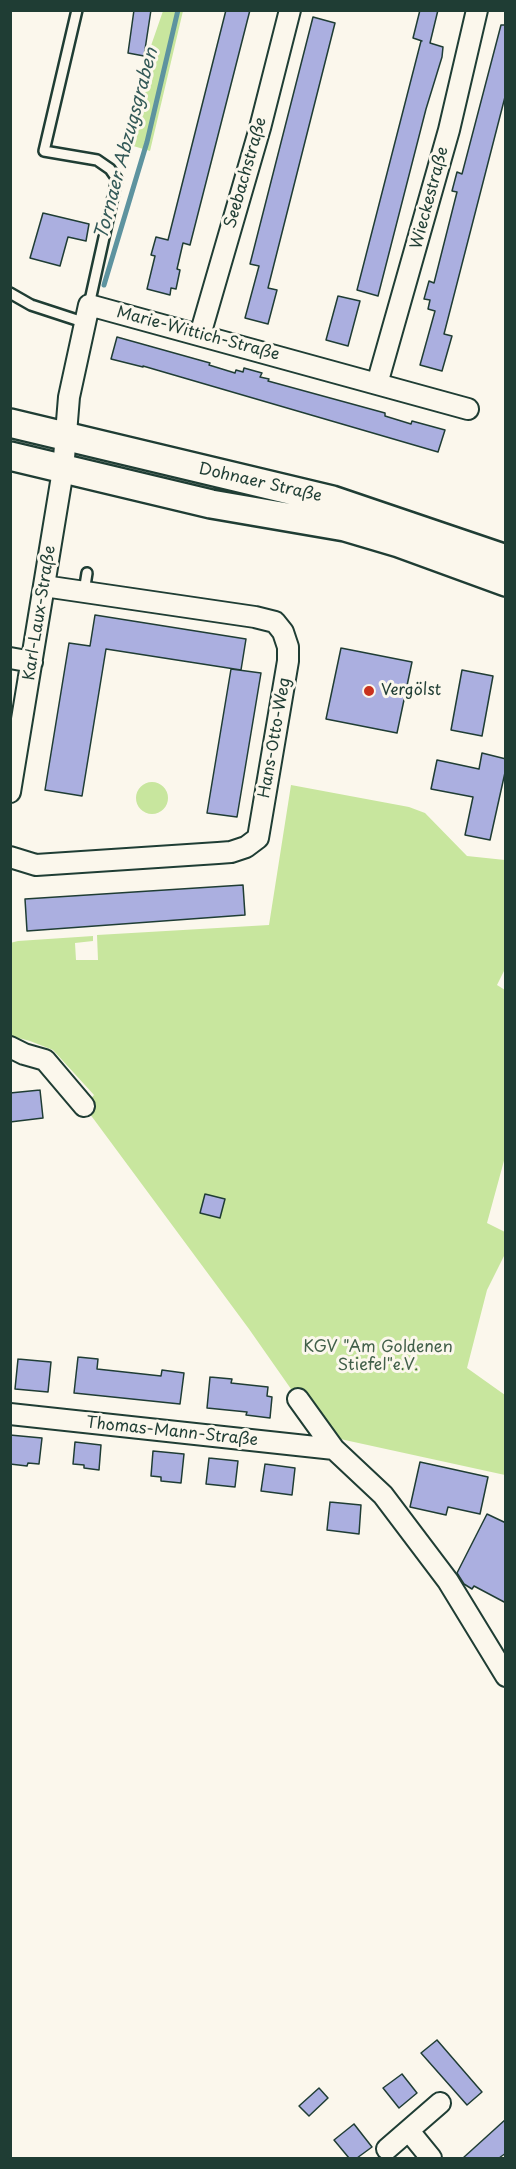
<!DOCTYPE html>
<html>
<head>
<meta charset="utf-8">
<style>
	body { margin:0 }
	#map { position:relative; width:516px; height:2169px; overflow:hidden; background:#fbf7ec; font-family:"Playpen Sans",sans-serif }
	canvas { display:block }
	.frame { position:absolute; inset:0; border:12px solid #1f3d34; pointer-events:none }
</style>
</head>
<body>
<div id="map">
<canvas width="516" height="2169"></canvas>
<div class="frame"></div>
</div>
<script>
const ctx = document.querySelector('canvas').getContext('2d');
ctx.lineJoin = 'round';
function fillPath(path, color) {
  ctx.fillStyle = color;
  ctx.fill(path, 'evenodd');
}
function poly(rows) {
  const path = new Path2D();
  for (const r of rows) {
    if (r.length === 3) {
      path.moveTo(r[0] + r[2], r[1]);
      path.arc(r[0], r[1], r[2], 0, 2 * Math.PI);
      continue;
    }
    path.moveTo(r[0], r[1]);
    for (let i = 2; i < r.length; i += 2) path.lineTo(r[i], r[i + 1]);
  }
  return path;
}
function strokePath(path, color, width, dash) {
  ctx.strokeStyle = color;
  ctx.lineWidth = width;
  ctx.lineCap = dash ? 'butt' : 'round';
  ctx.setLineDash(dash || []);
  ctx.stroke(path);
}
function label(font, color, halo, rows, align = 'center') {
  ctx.font = font + ' "Playpen Sans",sans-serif';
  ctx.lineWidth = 6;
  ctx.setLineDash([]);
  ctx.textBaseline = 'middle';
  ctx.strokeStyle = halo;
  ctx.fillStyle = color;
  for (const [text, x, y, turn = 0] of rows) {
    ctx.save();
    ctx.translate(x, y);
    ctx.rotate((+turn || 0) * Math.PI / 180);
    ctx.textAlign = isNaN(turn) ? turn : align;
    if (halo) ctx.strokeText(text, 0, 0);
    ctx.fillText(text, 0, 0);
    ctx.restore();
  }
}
fillPath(poly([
	[163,11,183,11,150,151,130,145,145,63],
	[152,798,16],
	[291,785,409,807,425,813,467,856,505,860,505,969,497,985,505,990,505,1157,487,1223,505,1232,505,1254,487,1290,467,1368,505,1395,505,1475,331,1437,298,1399,249,1329,84,1106,94,1095,53,1050,30,1041,11,1036,10,943,18,941,93,936,93,941,75,943,76,960,98,960,97,935,269,925]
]), '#c8e69e');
strokePath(poly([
	[104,285,147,142,178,10]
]), '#5d939f', 5);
const building = poly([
	[134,10,151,10,144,56,128,53,134,10],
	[226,10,250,10,190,245,183,243,177,269,180,270,176,289,171,288,170,295,147,289,155,256,151,255,156,237,168,240,226,10],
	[420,10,438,10,430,43,443,47,442,57,426,109,378,296,357,290,421,41,422,41,413,38,420,10],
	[313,17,335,23,268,288,277,290,268,324,245,318,259,266,250,264,313,17],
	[501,25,506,25,506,93,444,334,452,336,442,371,420,365,435,311,428,309,430,300,424,299,429,281,434,283,457,192,452,191,457,172,462,174,501,25],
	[43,213,89,224,86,241,68,237,60,266,30,258,43,213],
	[338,296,360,301,348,346,326,340,338,296],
	[117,337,210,363,209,365,235,373,236,370,243,372,244,368,262,373,260,377,269,379,268,381,385,413,385,416,411,424,412,421,445,430,438,452,143,366,143,367,111,359,117,337],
	[95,615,246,639,241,670,106,649,82,796,45,790,69,643,90,646,95,615],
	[341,648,412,662,397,733,326,719,341,648],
	[231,669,261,673,237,817,207,813,231,669],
	[462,670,493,676,482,736,451,730,462,670],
	[482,753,506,759,506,768,490,840,465,835,473,797,431,789,437,760,479,769,482,753],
	[243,885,245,915,27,931,25,899,243,885],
	[40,1090,43,1118,10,1122,10,1093,40,1090],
	[205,1194,225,1199,220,1218,200,1213,205,1194],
	[78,1357,98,1359,97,1369,161,1376,162,1370,184,1373,180,1404,74,1393,78,1357],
	[18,1359,51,1362,48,1392,15,1389,18,1359],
	[210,1377,232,1379,231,1383,268,1387,267,1396,272,1397,270,1418,246,1415,247,1412,207,1408,210,1377],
	[10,1435,42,1438,39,1464,28,1463,27,1466,10,1464,10,1435],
	[75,1442,101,1445,99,1470,84,1468,84,1465,73,1464,75,1442],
	[153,1451,184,1454,181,1483,161,1481,161,1477,151,1476,153,1451],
	[209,1458,238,1461,235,1487,206,1484,209,1458],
	[420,1462,488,1477,480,1514,448,1507,446,1515,410,1507,420,1462],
	[265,1464,295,1468,292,1495,261,1491,265,1464],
	[330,1502,361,1505,359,1534,327,1530,330,1502],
	[487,1514,506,1523,506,1603,474,1586,472,1589,464,1584,457,1573,487,1514],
	[437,2040,482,2092,467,2105,421,2053,437,2040],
	[402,2074,417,2093,399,2108,383,2088,402,2074],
	[319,2088,328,2098,309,2116,299,2106,319,2088],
	[506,2119,506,2153,499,2158,463,2158,506,2119],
	[354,2124,372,2147,357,2158,349,2158,334,2140,354,2124]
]);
fillPath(building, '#abafe0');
strokePath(building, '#1f3d34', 1.5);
const lane = poly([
	[77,10,44,151,97,160,110,169,117,179,89,305],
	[10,293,31,305,86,323],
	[84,592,87,573]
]);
const street = poly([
	[200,335,260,128,290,10],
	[377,384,449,130,477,10],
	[10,658,32,662],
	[10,792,63,470,69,397,89,305,468,409],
	[10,857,36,865,218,853,231,852,246,847,258,838,288,661,288,647,283,632,275,622,255,617,44,586],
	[10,1047,24,1054,45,1060,84,1106],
	[298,1399,334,1449,383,1495,448,1581,506,1676],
	[10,1414,334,1449],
	[409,2131,431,2158],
	[387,2149,440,2103]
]);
const secondary = poly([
	[10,423,332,500,506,559],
	[10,456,211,504,345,527,399,543,506,582]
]);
strokePath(lane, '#1f3d34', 14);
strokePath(street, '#1f3d34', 24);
strokePath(secondary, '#1f3d34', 32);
strokePath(lane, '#fbf7ec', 9);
strokePath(street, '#fbf7ec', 20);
strokePath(secondary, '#fbf7ec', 27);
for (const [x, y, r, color] of [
	[369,691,6,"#c8321e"]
]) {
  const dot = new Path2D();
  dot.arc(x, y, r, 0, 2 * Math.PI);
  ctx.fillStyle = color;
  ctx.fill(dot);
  strokePath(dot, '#fbf7ec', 2);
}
label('16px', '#1f3d34', '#fbf7ec', [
	["Seebachstraße",246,173,-74],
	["Wieckestraße",430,198,-75],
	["Marie-Wittich-Straße",198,334,15],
	["Dohnaer Straße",260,483,13],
	["Karl-Laux-Straße",40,613,-81],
	["Hans-Otto-Weg",275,738,-80],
	["Thomas-Mann-Straße",172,1432,6]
]);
label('16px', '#1f3d34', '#fbf7ec', [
	["Vergölst",381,691]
], 'left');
label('16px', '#415f49', '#fbf7ec', [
	["KGV \"Am Goldenen",378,1348],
	["Stiefel\"e.V.",378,1366]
]);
label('italic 18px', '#345a58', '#fbf7ec', [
	["Tornaer Abzugsgraben",127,144,-75]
]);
</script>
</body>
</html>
